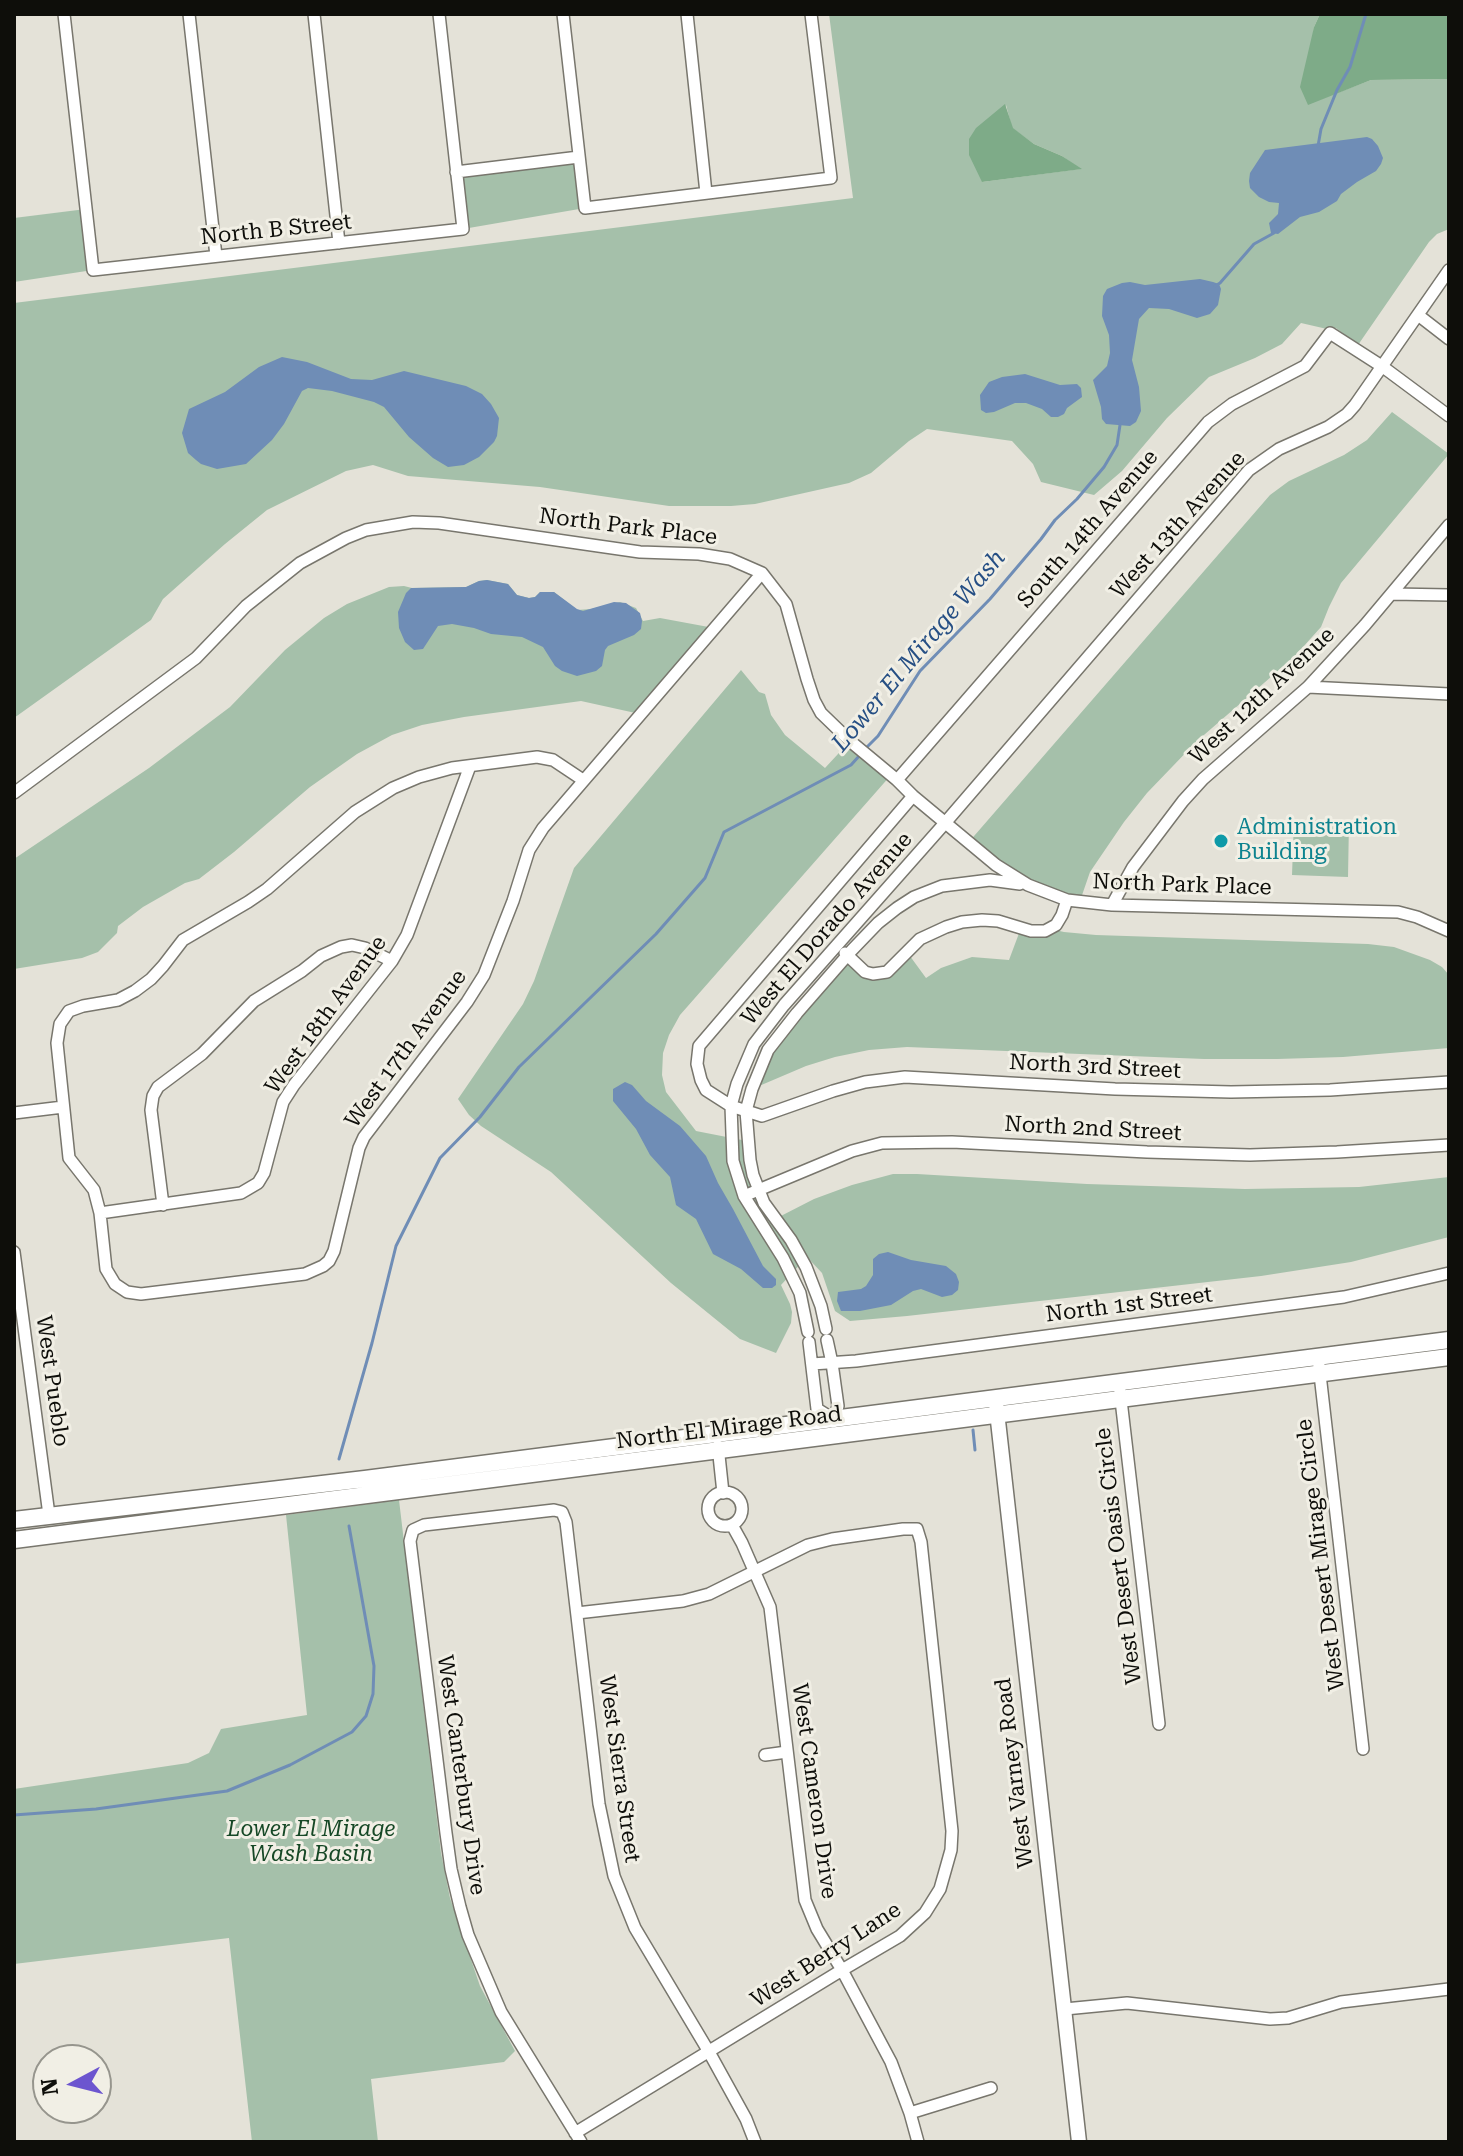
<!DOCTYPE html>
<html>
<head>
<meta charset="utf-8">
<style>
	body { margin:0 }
	#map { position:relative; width:1463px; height:2156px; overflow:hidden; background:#e4e2d8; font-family:"Roboto Serif",serif }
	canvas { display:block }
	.frame { position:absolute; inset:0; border:16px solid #0e0e0a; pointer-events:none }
	.north { position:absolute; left:32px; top:2044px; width:80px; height:80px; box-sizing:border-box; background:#f1efe5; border:2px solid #96958d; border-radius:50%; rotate:263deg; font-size:22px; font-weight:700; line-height:32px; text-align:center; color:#0e0e0a }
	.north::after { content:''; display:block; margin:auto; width:28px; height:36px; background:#6c55cf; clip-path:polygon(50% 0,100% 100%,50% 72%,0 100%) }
</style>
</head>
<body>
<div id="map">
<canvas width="1463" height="2156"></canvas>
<div class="frame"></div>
<div class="north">N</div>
</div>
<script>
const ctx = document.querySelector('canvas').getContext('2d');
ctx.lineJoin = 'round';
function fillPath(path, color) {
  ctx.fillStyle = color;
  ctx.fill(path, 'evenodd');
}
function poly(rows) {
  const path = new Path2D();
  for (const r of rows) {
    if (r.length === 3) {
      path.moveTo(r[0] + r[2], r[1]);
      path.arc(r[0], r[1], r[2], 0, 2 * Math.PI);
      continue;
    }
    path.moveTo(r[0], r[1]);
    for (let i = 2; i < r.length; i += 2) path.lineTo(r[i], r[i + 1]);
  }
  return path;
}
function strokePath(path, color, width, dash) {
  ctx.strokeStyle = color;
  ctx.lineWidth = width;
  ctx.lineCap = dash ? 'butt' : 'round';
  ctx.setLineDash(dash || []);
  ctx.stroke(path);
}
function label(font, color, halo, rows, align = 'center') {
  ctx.font = font + ' "Roboto Serif",serif';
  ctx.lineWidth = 6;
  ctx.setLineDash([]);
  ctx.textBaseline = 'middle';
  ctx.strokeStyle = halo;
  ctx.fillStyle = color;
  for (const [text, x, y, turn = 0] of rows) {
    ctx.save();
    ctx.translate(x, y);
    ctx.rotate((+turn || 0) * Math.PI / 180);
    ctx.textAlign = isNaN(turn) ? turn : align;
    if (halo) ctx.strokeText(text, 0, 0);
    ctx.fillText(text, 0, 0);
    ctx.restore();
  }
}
fillPath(poly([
	[829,14,1320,14,1314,27,1308,104,1371,80,1449,79,1449,229,1437,234,1429,242,1358,345,1336,328,1327,329,1301,323,1282,344,1255,358,1209,377,1167,418,1122,471,1094,495,1041,482,1033,464,1012,441,927,429,909,441,871,473,849,483,755,504,731,506,669,506,540,487,408,476,373,465,346,471,267,510,225,544,163,599,151,620,14,718,14,303,853,198],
	[1006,105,1012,128,1034,144,1062,156,1080,169,982,182],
	[579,157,585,208,463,229,456,172],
	[86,209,93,270,14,282,14,218],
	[1392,412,1449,454,1341,583,1329,607,1321,627,1294,657,1197,741,1147,793,1124,822,1090,872,1080,901,1028,885,968,843,1270,495,1289,481,1344,455,1367,440],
	[487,580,508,584,517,595,529,598,535,597,540,592,554,592,577,610,591,609,620,602,636,608,643,621,660,618,714,628,640,714,581,701,464,717,422,725,392,735,357,754,310,787,234,852,199,879,185,883,143,907,118,926,117,933,98,952,82,958,14,969,14,859,149,768,230,707,285,650,324,618,347,604,389,587,404,586,412,588,466,587,479,581],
	[741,670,759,692,765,694,771,715,785,735,825,768,850,741,891,775,680,1015,669,1035,663,1053,662,1075,666,1092,696,1131,747,1141,750,1160,775,1219,814,1199,852,1185,893,1174,917,1174,1087,1184,1245,1189,1359,1187,1449,1177,1449,1237,1351,1262,1261,1276,907,1316,850,1321,835,1311,822,1273,807,1257,781,1285,790,1304,792,1312,791,1323,776,1353,740,1339,671,1283,551,1172,481,1126,469,1115,458,1099,523,1004,534,981,574,868],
	[1294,820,1349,821,1348,877,1292,875],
	[1021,928,1051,929,1064,932,1096,935,1368,944,1394,947,1430,960,1442,967,1449,975,1449,1048,1343,1057,1277,1059,1204,1059,907,1047,869,1050,835,1057,806,1066,752,1089,768,1050,848,955,873,974,907,952,926,978,941,968,972,957,1009,960],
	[399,1500,441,1853,450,1898,480,1986,515,2051,504,2062,371,2079,378,2142,252,2142,229,1938,14,1964,14,1789,188,1763,209,1753,221,1729,307,1715,286,1515]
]), '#a5c0aa');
fillPath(poly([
	[1320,14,1449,14,1449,79,1371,80,1308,105,1300,87,1314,27],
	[1005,104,1013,128,1034,144,1062,156,1082,169,982,182,969,155,969,139,976,128]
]), '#7eab88');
fillPath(poly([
	[1367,137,1372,139,1378,146,1383,158,1381,164,1376,171,1357,182,1341,194,1337,201,1319,212,1300,217,1278,234,1271,233,1269,223,1278,214,1279,203,1269,202,1259,197,1250,188,1249,181,1250,173,1265,150],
	[1200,279,1213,282,1219,284,1221,289,1218,305,1210,314,1197,318,1169,309,1149,308,1139,319,1132,360,1139,387,1141,411,1136,422,1130,426,1106,424,1102,419,1101,407,1093,380,1107,366,1110,353,1109,335,1102,316,1103,296,1107,289,1122,283,1130,282,1145,285],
	[282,357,307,362,351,379,372,380,404,371,466,386,482,394,491,404,499,418,497,436,494,442,479,457,464,465,448,467,433,458,409,437,384,407,374,402,332,391,308,388,302,391,284,424,272,440,246,464,217,469,201,464,196,460,188,453,182,433,189,409,225,392,259,367],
	[1025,374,1060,385,1077,384,1081,388,1082,397,1067,408,1064,414,1058,417,1051,417,1042,409,1026,403,1015,403,994,412,986,413,981,410,980,395,989,382,1002,377],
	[487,580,508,584,517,595,529,598,535,597,540,592,554,592,577,609,583,611,614,602,626,603,640,613,642,621,641,629,634,635,608,646,605,650,602,666,596,671,577,676,562,671,555,666,543,647,522,637,491,634,474,628,452,624,438,626,423,649,414,650,405,642,399,628,398,612,406,593,411,588,466,587,479,581],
	[625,1082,632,1085,646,1101,680,1126,706,1156,718,1183,733,1209,763,1266,776,1279,776,1285,772,1288,763,1288,741,1269,713,1254,696,1219,676,1205,670,1177,650,1155,636,1129,613,1101,613,1089],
	[888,1252,911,1260,946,1266,956,1274,959,1282,958,1290,952,1295,942,1297,921,1289,913,1291,891,1305,860,1311,841,1311,837,1301,838,1292,861,1289,866,1286,873,1275,873,1259,879,1254]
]), '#6f8db6');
strokePath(poly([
	[1318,146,1321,129,1337,90,1350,67,1366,14],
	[1215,286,1220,283,1254,244,1274,233],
	[865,749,878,736,920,671,990,599,1041,539,1055,520,1077,499,1104,467,1117,445,1120,425],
	[973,1430,975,1450],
	[339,1459,372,1343,396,1246,440,1158,480,1117,519,1067,656,934,705,878,724,832,851,765,860,755],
	[14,1815,96,1809,227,1791,290,1765,352,1732,366,1716,373,1694,374,1666,349,1526]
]), '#6f8db6', 3);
const minor = poly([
	[64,14,93,270,463,229,439,14],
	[189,14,216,256],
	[314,14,339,243],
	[563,14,585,208,831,178,811,14],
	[687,14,706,193],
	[456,172,579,157],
	[1418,315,1449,339],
	[1392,594,1449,595],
	[1308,687,1449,694],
	[583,780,553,760,537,757,452,768,419,777,393,788,355,812,267,889,248,902,183,940,163,966,151,979,135,991,118,1000,83,1006,69,1011,60,1024,57,1043,69,1158,94,1190,100,1213,106,1269,115,1284,127,1292,141,1294,305,1274,323,1266,329,1261,334,1251,359,1148,364,1137,467,1002,484,975,513,901,529,850,543,828,762,573],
	[897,780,1208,422,1232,404,1305,366,1330,333,1383,367,1449,416],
	[14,793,196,658,246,606,300,563,346,538,366,530,413,522,439,523,640,552,699,554,730,559,762,573,786,604,807,679,814,700,821,713,850,741,897,780,913,796,996,865,1028,885,1067,900,1112,905,1398,912,1417,917,1449,931],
	[913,796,699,1046,697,1064,701,1080,706,1090,731,1106,762,1116,833,1091,865,1082,905,1077,1115,1089,1231,1092,1330,1090,1449,1082],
	[1112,905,1133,867,1183,801,1203,779,1308,687,1365,625,1449,525],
	[845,953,865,972,873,974,887,972,920,939,946,927,962,922,982,920,998,921,1031,931,1045,931,1056,925,1062,915,1067,900],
	[14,1113,63,1107],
	[744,1196,852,1151,882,1143,952,1142,1147,1152,1250,1155,1337,1152,1449,1145],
	[163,1205,151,1110,153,1096,158,1087,202,1054,254,1001,302,971,321,956,341,947,352,945,365,948,392,961],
	[100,1213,241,1193,258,1183,264,1173,283,1102,294,1085,392,961,407,935,470,766],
	[14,1252,49,1515],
	[826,1329,821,1306,806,1267,791,1240,764,1203,753,1175,750,1160,746,1111,752,1089,768,1050,797,1013,852,950,878,923,897,908,914,897,942,886,990,880,1020,884],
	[808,1332,800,1293,783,1258,744,1196,733,1161,731,1106,737,1084,754,1044,784,1005,945,823,1249,470,1279,449,1328,427,1347,414,1355,405,1449,270],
	[827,1340,832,1363,838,1406,833,1422],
	[809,1342,817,1409,833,1419],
	[1318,1357,1363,1749],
	[812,1364,856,1361,1344,1297,1449,1273],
	[1119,1383,1159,1724],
	[718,1446,723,1493],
	[725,1509,17],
	[732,1525,742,1543,770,1607,805,1900,817,1929,842,1970,891,2062,910,2113,918,2142],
	[765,1755,787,1752],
	[1065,2009,1127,2003,1270,2019,1288,2018,1341,2002,1449,1989],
	[910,2113,991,2088],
	[575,2133,842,1970,900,1936,925,1913,940,1889,951,1850,952,1831,921,1542,917,1529,903,1529,832,1539,808,1545,709,1594,683,1601,577,1613],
	[581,2142,501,2012,468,1935,460,1907,451,1869,446,1833,410,1541,413,1530,424,1525,554,1510,562,1512,566,1522,599,1804,614,1876,635,1928,709,2052,746,2119,755,2142]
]);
const tertiary = poly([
	[996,1403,1079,2142]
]);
const secondary = poly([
	[14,1520,365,1479,1449,1340],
	[14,1540,1449,1357]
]);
strokePath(minor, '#78766d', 14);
strokePath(tertiary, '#78766d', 17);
strokePath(secondary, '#78766d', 19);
strokePath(minor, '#fff', 11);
strokePath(tertiary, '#fff', 14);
strokePath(secondary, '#fff', 16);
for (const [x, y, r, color] of [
	[1221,841,8,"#0f9aa8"]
]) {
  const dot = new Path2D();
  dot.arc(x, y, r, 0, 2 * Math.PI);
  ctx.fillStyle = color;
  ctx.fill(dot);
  strokePath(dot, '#f1efe5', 3);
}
label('22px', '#0e0e0a', '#f1efe5', [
	["North B Street",276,230,-6],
	["West 13th Avenue",1178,525,-48],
	["North Park Place",628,527,7],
	["South 14th Avenue",1088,529,-49],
	["West 12th Avenue",1262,696,-43],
	["North Park Place",1182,885,2],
	["West El Dorado Avenue",827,929,-49],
	["West 18th Avenue",326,1015,-54],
	["West 17th Avenue",406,1049,-54],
	["North 3rd Street",1095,1067,3],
	["North 2nd Street",1093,1129,3],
	["North 1st Street",1129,1305,-7],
	["West Pueblo",52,1381,82],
	["North El Mirage Road",729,1428,-7],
	["West Desert Mirage Circle",1321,1555,-97],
	["West Desert Oasis Circle",1119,1556,-97],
	["West Sierra Street",619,1769,82],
	["West Varney Road",1015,1773,-97],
	["West Canterbury Drive",461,1775,82],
	["West Cameron Drive",814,1791,82],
	["West Berry Lane",826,1955,-33]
]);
label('22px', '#0d838f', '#f1efe5', [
	["Administration",1237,828],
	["Building",1237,853]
], 'left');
label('italic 22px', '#164826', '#f1efe5', [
	["Lower El Mirage",311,1830],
	["Wash Basin",311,1855]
]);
label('italic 24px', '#264f84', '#f1efe5', [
	["Lower El Mirage Wash",919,651,-50]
]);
</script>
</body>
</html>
